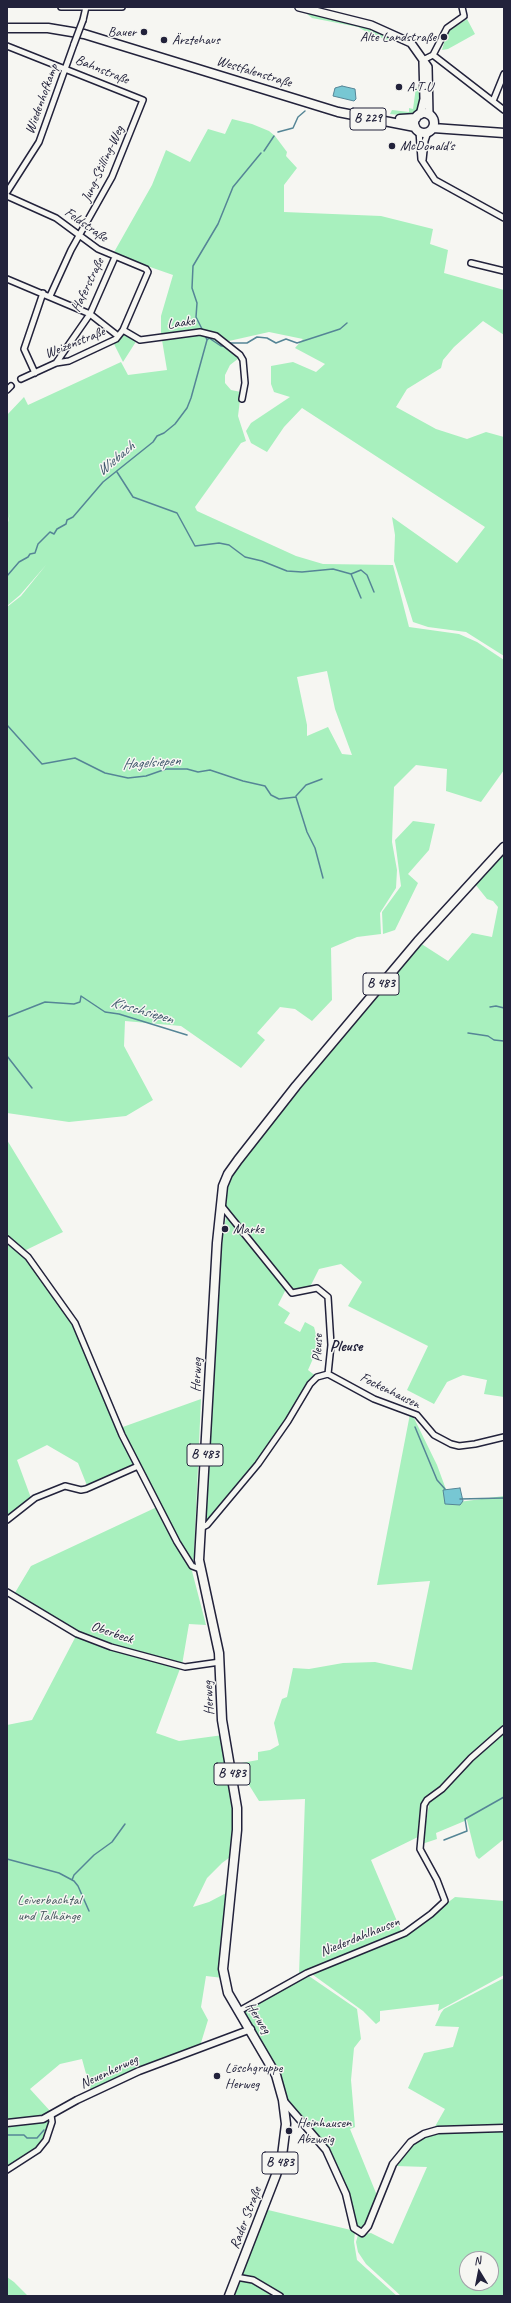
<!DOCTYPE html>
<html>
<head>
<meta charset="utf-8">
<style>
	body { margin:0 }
	#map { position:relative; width:511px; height:2303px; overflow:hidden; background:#f6f6f2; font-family:Caveat,sans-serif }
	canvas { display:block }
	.frame { position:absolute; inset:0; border:8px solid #22223b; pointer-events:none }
	.north { position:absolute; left:459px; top:2251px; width:40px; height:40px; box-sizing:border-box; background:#f6f6f2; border:1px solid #a1a1a9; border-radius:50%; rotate:350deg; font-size:11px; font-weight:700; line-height:16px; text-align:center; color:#22223b }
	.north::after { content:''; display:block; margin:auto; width:14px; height:18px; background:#22223b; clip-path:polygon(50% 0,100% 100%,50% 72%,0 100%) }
</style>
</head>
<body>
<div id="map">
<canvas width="511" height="2303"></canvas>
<div class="frame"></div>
<div class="north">N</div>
</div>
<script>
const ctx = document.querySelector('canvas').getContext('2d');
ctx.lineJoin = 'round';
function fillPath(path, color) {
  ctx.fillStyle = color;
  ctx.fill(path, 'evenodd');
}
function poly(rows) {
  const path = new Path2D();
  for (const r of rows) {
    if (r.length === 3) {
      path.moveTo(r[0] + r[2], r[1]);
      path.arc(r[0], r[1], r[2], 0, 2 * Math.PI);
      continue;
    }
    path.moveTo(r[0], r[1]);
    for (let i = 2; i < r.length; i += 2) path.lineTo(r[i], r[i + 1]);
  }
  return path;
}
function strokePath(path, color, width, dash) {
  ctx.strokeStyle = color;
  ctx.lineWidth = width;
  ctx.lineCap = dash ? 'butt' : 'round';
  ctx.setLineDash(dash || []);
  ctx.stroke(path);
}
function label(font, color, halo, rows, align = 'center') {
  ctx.font = font + ' Caveat,sans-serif';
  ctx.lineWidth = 3;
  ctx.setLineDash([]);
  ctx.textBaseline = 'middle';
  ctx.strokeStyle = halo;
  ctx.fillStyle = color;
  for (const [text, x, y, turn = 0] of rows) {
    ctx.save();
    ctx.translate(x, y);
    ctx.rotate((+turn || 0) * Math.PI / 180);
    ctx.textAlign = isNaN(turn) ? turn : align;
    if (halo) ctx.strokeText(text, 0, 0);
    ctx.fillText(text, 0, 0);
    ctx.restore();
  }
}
fillPath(poly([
	[309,12,359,23,395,36,394,40,389,41,370,33,369,37,365,31,358,27,312,18,307,14],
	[467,19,475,34,448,49,442,50,447,32],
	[416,87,422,89,419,110,409,116,390,114,392,110,409,112,409,108,413,109],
	[232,119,252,124,269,131,275,136,287,152,286,156,297,168,284,185,284,212,381,216,433,229,430,244,448,250,444,273,504,290,504,335,483,321,454,347,443,360,441,368,407,389,396,407,436,429,467,439,486,432,504,437,504,656,466,632,428,627,413,622,394,561,395,535,392,517,457,563,485,527,302,408,284,427,267,452,251,443,246,431,251,423,290,397,274,392,271,384,271,366,293,362,316,372,325,364,295,348,303,339,269,332,229,341,213,333,199,331,161,335,161,316,173,275,113,254,152,185,166,150,190,162,208,129,225,134],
	[126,333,137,340,123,362,113,342],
	[200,333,215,337,239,358,230,365,225,375,225,383,231,390,241,392,238,416,246,441,241,443,195,507,197,511,296,556,323,564,393,565,409,627,459,634,477,642,504,660,504,770,481,802,446,791,447,769,416,765,394,787,392,842,397,870,396,888,380,913,381,934,357,937,331,948,332,1000,312,1021,295,1009,280,1007,257,1033,265,1040,241,1068,181,1026,125,1021,124,1046,153,1100,126,1116,69,1122,7,1113,7,607,21,596,46,565,55,561,46,565,20,595,7,606,7,527,10,513,7,524,7,415,24,397,28,405,121,362,128,375,167,370,162,340],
	[327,671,335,709,352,755,342,754,328,727,307,736,307,725,297,677],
	[413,821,435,824,429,850,408,874,418,883,395,930,383,934,382,912,401,886,395,840],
	[504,852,504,1397,484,1394,487,1380,463,1375,447,1382,434,1404,407,1390,428,1346,348,1306,362,1282,341,1264,319,1269,310,1287,297,1290,288,1286,224,1204,229,1180,241,1162,387,982,420,943,448,961,472,933,492,937,498,907,493,901,487,899,475,884],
	[7,1140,63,1232,24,1251,7,1238],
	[227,1212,287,1287,278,1305,290,1313,284,1323,300,1332,305,1322,314,1327,319,1345,308,1370,317,1377,257,1464,205,1524,221,1245],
	[7,1239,22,1252,74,1325,136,1466,88,1488,78,1463,47,1445,17,1460,31,1498,7,1519],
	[201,1399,194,1555,193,1563,180,1546,120,1428],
	[410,1414,413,1416,437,1465,451,1503,504,1496,504,1728,451,1781,428,1798,422,1835,371,1860,402,1933,299,1975,305,1799,259,1801,236,1764,258,1760,258,1752,270,1750,279,1745,274,1723,282,1699,287,1697,293,1668,309,1669,343,1663,375,1662,412,1670,430,1581,377,1585],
	[157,1507,192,1571,206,1625,189,1624,182,1665,137,1653,78,1633,13,1596,31,1566],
	[77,1634,181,1666,156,1733,179,1741,223,1735,234,1791,233,1855,222,1863,207,1878,193,1907,209,1902,230,1891,223,1978,206,1976,201,2007,208,2020,200,2046,137,2069,91,2092,82,2059,60,2064,30,2089,51,2112,34,2119,7,2120,7,1725,32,1720],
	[504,1730,504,1839,479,1859,476,1856,467,1820,436,1833,437,1839,422,1844,430,1799,453,1782,472,1758],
	[455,1897,504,1901,504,1975,438,2011,439,2004,380,2011,380,2021,376,2024,363,2011,309,1972,420,1924],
	[306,1974,357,2009,361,2039,354,2048,351,2080,355,2127,350,2129,378,2198,365,2231,356,2230,333,2162,284,2099,240,2012],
	[504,1978,504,2127,433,2130,445,2109,408,2088,424,2053,453,2047,459,2027,435,2026,441,2013,444,2009],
	[49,2119,49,2133,37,2150,7,2169,7,2125,37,2123],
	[504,2129,504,2296,401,2296,366,2264,358,2252,356,2242,358,2235,371,2233,393,2244,427,2167,396,2166,397,2161,412,2143,438,2130],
	[467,2259,491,2259,491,2283,467,2283],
	[264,2209,355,2231,354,2242,357,2260,397,2296,229,2296],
	[7,2277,14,2282,28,2296,7,2296]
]), '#a8f0be');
const water = poly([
	[342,86,355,89,356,99,354,101,333,96,335,88,342,86],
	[460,1488,463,1501,460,1505,445,1504,443,1490,460,1488]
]);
fillPath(water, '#77c7d3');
strokePath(water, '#558596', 1);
strokePath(poly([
	[278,132,293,128,298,117,305,111],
	[264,151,274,136],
	[202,329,196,317,197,303,192,288,193,266,218,224,233,187,261,153],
	[207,340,209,338,221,346,225,346],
	[229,343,247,343,257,337,267,338,276,343,286,339,297,343,340,329,347,323],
	[117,472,133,497,177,513,195,546,219,543,229,545,245,557,262,561,287,571,302,572,333,569,351,574,361,598],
	[351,574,361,570,367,575,374,592],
	[7,576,19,562,28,557,30,554,35,553,38,544,50,532,54,534,57,529,66,524,67,520,73,517,103,482,153,442,157,436,164,433,175,424,187,408,191,398,207,340,205,335],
	[7,725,42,764,75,758,105,773,128,778,146,776,166,769,187,769,198,772,210,770,243,781,265,786,271,795,279,799,296,797,307,832,315,848,323,878],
	[296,796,306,785,322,779],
	[490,1007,496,1006,504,1008],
	[7,1017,45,1002,74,1004,80,1002,81,996,105,1012,119,1014,187,1035],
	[468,1033,488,1036,494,1040,504,1041],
	[7,1056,32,1088],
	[415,1427,437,1480,445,1489],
	[460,1499,504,1498],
	[444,1840,467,1831,465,1819,504,1797],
	[7,1859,59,1873,74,1881,78,1886,89,1911],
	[72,1880,74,1875,94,1855,112,1842,125,1824],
	[7,2135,24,2135,27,2138,37,2138,44,2130]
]), '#558596', 1.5);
const minor = poly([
	[61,7,122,7],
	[83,20,86,7],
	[7,46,143,100,112,177,71,250,50,296],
	[433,55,504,110],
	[423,60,433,55,447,28,464,16,462,7],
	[493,101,504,74],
	[419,131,421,159,435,180,504,218],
	[423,160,425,141,428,132],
	[7,192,39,142,74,44],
	[7,196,56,218,98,249,146,269,148,272,123,330,116,339,69,361,56,363,21,379],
	[471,263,504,271],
	[7,279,90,314,118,336],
	[123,330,140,340,200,332,216,336,240,355,243,360,245,383,242,399],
	[56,363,90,314,115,257],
	[35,373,24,349,43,293],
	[7,390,11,386],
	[7,1239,28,1257,75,1323,122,1435,177,1542,192,1566,200,1569],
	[328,1374,374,1399,417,1415,434,1435,451,1444,459,1446,475,1444,504,1437],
	[7,1520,35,1498,65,1486,81,1490,86,1489,138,1466],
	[201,1528,207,1525,258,1464,288,1421,310,1384,317,1377,328,1374,331,1345,328,1297,317,1288,292,1293,221,1205],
	[7,1592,77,1634,111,1647,185,1667,220,1662],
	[239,2011,307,1973,405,1933,431,1914,445,1901,437,1880,420,1849,424,1805,427,1800,442,1789,471,1758,504,1729],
	[7,2170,38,2150,46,2140,52,2122,51,2115],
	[236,2277,253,2280,280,2296]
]);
const tertiary = poly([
	[283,2100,326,2150,346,2194,354,2228,362,2233,368,2226,393,2164,411,2142,424,2134,438,2130,504,2128],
	[7,2123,43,2119,77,2100,139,2071,251,2029]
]);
const secondary = poly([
	[299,7,371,25,411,43,428,67,429,115],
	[420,115,424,99,423,62]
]);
const primary = poly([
	[7,28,48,28,84,34,338,112,415,127],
	[424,123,10],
	[400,119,416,118],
	[433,128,504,133],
	[229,2296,276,2175,282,2156,286,2124,283,2100,276,2075,228,1993,223,1969,237,1830,237,1808,222,1720,219,1653,199,1560,217,1243,223,1186,228,1174,238,1160,296,1086,418,941,504,847]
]);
strokePath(minor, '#22223b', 8);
strokePath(tertiary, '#22223b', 9);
strokePath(secondary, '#22223b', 10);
strokePath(primary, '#22223b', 11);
strokePath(minor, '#f6f6f2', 5);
strokePath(tertiary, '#f6f6f2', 6);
strokePath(secondary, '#f6f6f2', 7);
strokePath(primary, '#f6f6f2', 8);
const minorBridge = poly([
	[74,44,83,20]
]);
strokePath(minorBridge, '#22223b', 8, []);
strokePath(minorBridge, '#f6f6f2', 5);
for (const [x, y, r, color] of [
	[144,32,4,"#22223b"],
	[444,37,4,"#22223b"],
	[164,40,4,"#22223b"],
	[399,87,4,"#22223b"],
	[392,146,4,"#22223b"],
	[225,1229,4,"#22223b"],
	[217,2076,4,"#22223b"],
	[289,2131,4,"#22223b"]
]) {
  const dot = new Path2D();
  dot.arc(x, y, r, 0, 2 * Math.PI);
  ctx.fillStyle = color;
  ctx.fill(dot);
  strokePath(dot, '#f6f6f2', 1.5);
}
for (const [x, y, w] of [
	[368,119,36],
	[381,984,36],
	[205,1455,36],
	[232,1774,36],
	[280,2163,36]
]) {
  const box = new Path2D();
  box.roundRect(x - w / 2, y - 11, w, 22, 3);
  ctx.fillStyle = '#f6f6f2';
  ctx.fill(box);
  strokePath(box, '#22223b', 1);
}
label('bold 13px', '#22223b', null, [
	["B 229",368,119],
	["B 483",381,984],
	["B 483",205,1455],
	["B 483",232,1774],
	["B 483",280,2163]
]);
label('14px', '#22223b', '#f6f6f2', [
	["Bauer",136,32,"right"],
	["Alte Landstraße",436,37,"right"],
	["Ärztehaus",172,40],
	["A.T.U",407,87],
	["McDonald's",400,146],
	["Marke",233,1229],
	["Löschgruppe",225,2068],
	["Herweg",225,2084],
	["Heinhausen",297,2123],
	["Abzweig",297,2139]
], 'left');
label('14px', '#22223b', '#f6f6f2', [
	["Bahnstraße",102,70,22],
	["Westfalenstraße",254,72,17],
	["Wiedenhofkamp",42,99,-70],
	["Jung-Stilling-Weg",103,164,-65],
	["Feldstraße",86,225,35],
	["Haferstraße",88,285,-64],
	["Laake",181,323,-9],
	["Weizenstraße",75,343,-22],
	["Pleuse",318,1348,-88],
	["Herweg",197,1375,-87],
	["Fockenhausen",390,1391,26],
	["Oberbeck",112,1633,19],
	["Herweg",209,1698,-93],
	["Niederdahlhausen",360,1937,-22],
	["Herweg",258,2018,57],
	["Neuenherweg",109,2072,-25],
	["Rader Straße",246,2218,-69]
]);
label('14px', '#44565c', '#f6f6f2', [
	["Leiverbachtal",49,1900],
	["und Talhänge",49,1916]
]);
label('italic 15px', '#3c5469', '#f6f6f2', [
	["Wiebach",116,459,-40],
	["Hagelsiepen",151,763,-4],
	["Kirschsiepen",142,1011,16]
]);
label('bold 16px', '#22223b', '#f6f6f2', [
	["Pleuse",346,1347]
]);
</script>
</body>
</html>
